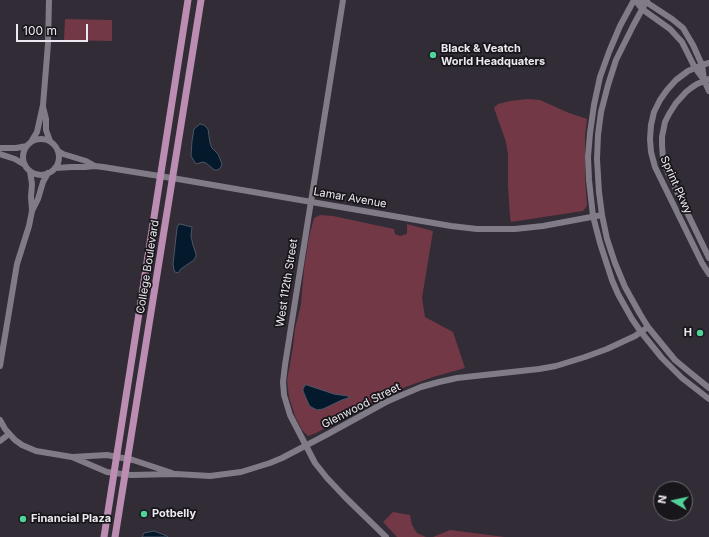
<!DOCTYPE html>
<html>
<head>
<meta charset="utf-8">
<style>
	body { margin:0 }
	#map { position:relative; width:709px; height:537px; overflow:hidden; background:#312c36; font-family:Inter,sans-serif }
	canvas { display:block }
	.north { position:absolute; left:653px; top:481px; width:40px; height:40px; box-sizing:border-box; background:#18161a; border:1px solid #6d6a70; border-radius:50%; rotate:279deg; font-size:11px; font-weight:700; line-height:16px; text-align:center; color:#ede9f0 }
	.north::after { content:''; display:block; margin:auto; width:14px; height:18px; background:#50d398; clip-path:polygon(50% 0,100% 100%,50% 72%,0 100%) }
	.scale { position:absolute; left:16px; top:24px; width:72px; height:18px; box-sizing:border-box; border:2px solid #ede9f0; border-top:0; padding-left:5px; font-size:12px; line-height:14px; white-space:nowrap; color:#ede9f0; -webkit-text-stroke:3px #18161a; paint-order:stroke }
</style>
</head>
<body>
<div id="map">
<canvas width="709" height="537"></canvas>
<div class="north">N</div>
<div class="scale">100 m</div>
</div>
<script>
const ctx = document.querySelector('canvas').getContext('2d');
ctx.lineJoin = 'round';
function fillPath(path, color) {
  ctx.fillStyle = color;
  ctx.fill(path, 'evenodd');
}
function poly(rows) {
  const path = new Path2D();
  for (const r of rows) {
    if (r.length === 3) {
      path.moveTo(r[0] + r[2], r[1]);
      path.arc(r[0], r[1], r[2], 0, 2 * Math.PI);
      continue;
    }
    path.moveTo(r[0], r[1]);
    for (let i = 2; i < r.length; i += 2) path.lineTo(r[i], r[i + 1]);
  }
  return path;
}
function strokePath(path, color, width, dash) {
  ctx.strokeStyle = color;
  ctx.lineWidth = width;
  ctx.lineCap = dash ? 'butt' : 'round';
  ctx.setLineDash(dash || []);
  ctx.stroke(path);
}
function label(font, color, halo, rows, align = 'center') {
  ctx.font = font + ' Inter,sans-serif';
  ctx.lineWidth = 3.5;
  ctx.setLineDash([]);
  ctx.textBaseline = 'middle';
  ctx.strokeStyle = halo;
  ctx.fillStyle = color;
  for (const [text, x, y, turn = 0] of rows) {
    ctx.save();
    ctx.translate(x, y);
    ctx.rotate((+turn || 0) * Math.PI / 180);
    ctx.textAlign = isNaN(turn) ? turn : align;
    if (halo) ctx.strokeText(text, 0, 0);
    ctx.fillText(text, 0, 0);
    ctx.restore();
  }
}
fillPath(poly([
	[65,19,112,20,112,41,64,40],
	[528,99,540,100,569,113,587,119,585,136,585,176,587,206,583,211,511,222,510,217,508,186,508,154,506,142,494,108,498,104,510,101],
	[320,215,333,216,394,229,395,234,400,236,407,234,407,224,433,231,422,298,425,317,453,332,465,368,433,377,392,392,316,433,308,436,302,430,295,416,289,397,287,381,293,347,295,329,301,304,304,269,309,237,314,218],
	[393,512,410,515,412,525,417,533,426,537,397,537,383,522],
	[450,530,505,537,433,537]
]), '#733846');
const water = poly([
	[200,124,204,125,208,129,210,143,212,148,218,154,222,164,221,167,218,170,214,170,212,168,206,163,203,162,196,164,191,156,192,141,194,129,200,124],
	[180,224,192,227,191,236,193,245,196,254,196,256,194,260,181,269,178,273,175,272,174,270,173,264,177,228,178,225,180,224],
	[305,385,307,385,334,394,348,396,349,397,348,398,342,400,323,409,317,410,311,407,309,405,303,391,303,389,305,385],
	[154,531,167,536,168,537,142,537,144,533,154,531]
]);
fillPath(water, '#05192c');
strokePath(water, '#4b5767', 1);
strokePath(poly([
	[343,0,285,365,283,382,284,395,290,415,315,463,327,478,345,497,386,537],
	[634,0,620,26,609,52,600,77,594,105,590,133,588,157,589,180,593,216,600,243,612,280,618,294,632,319,641,332,662,358,682,378,709,399],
	[635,0,642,9,670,29,682,42,695,68,704,80,709,91],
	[647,0,633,26,616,60,608,85,601,112,598,135,597,159,599,192,602,215,607,239,615,263,625,287,640,314,648,327,661,343,675,360,687,370,709,388],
	[642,1,646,2,672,19,683,28,693,45,702,65,704,79],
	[709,63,702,65,688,71,676,80,667,90,660,100,654,112,651,125,650,139,651,152,655,167,702,263,709,274],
	[709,79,697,84,691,88,686,92,676,103,669,114,665,122,662,137,662,145,663,159,668,173,709,258],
	[43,107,46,119,46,130,50,141],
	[41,157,18],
	[31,142,37,132,43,105,48,44,49,0],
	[0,148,16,148,27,146],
	[58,151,63,154,86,161,95,166],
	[0,154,15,159,25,165],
	[55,168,72,167,85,167,95,166,103,167,178,179,451,226,477,229,515,229,543,226,602,215],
	[30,171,32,184,31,197,32,210],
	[0,366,17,264,29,226,32,211,38,199,43,182,48,173],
	[0,420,5,429,15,440,22,445,36,451,72,457,107,455,133,460,172,473],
	[0,441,9,434],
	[72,457,107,472,131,475,176,474,210,476,241,472,270,463,282,458,326,435,386,402,402,395,421,387,439,382,457,378,539,369,556,366,585,357,607,349,635,336,648,327]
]), '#817b87', 6);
strokePath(poly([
	[104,537,188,0],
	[115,537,201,0]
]), '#bb8db2', 7);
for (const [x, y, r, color] of [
	[433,55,4,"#50d398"],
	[700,333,4,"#50d398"],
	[144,514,4,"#50d398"],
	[23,519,4,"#50d398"]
]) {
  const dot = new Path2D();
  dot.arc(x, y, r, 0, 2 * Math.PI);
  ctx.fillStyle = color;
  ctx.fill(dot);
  strokePath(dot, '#18161a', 1.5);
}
label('bold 11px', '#ede9f0', '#18161a', [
	["Black & Veatch",441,49],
	["World Headquaters",441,62],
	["H",692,333,"right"],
	["Potbelly",152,514],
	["Financial Plaza",31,519]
], 'left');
label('11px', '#ede9f0', '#18161a', [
	["Sprint Pkwy",676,185,66],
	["Lamar Avenue",350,198,10],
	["College Boulevard",148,267,-81],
	["West 112th Street",287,283,-81],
	["Glenwood Street",361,406,-27]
]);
</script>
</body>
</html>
